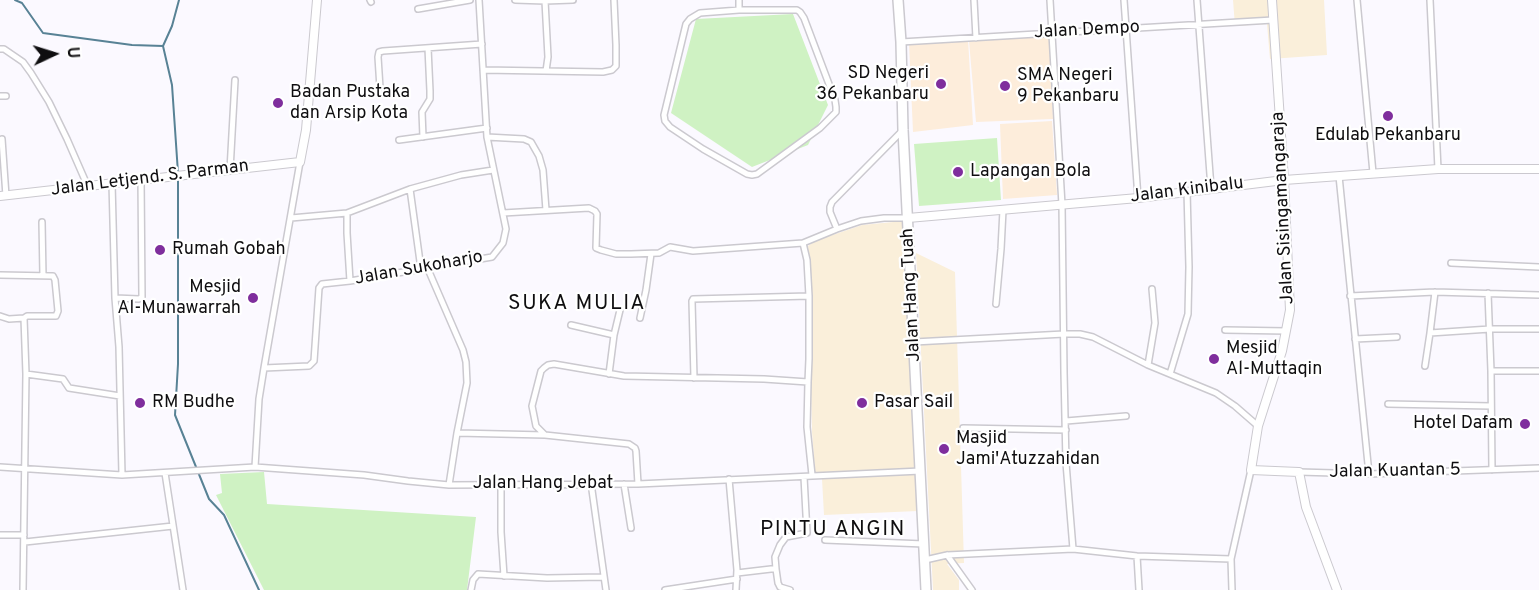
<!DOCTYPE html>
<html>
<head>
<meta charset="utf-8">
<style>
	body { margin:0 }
	#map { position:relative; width:1539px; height:590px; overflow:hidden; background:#fbf9ff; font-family:Overpass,sans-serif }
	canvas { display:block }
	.north { position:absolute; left:24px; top:24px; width:60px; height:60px; -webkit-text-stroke:4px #fff; paint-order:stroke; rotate:86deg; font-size:16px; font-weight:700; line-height:24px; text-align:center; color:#0f0e10 }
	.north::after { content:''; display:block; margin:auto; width:21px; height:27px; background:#0f0e10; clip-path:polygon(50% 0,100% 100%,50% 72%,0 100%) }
</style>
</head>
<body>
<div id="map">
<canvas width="1539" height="590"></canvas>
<div class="north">U</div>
</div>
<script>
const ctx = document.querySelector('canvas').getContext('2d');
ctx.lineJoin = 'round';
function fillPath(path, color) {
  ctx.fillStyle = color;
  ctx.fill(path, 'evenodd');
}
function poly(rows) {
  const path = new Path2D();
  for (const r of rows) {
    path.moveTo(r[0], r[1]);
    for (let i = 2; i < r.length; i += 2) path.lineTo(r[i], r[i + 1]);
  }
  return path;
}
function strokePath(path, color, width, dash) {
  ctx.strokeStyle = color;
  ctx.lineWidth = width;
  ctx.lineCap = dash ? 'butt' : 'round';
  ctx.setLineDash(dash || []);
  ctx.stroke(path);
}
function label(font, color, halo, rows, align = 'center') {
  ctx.font = font + ' Overpass,sans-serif';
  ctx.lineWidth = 4.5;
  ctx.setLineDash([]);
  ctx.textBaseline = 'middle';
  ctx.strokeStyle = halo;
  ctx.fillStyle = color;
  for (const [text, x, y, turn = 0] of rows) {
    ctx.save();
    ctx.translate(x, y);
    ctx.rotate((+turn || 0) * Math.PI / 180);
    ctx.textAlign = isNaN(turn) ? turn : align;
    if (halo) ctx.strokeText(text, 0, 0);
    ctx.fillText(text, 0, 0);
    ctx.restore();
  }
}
fillPath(poly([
	[1233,0,1324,0,1327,55,1270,59,1267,24,1235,26],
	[904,221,918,511,824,515,822,479,815,471,812,432,811,388,813,323,808,246,815,241,862,225],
	[916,253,955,272,964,563,947,564,959,580,959,590,933,590]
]), '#faefda');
fillPath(poly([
	[1049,36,1053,119,976,122,969,41],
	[968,39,973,125,913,132,909,43],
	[1052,121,1057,195,1003,199,1000,124]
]), '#fdeddb');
fillPath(poly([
	[793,14,828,105,808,145,752,167,671,113,696,19],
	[997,138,1001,200,919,206,914,144],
	[264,472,267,504,476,517,467,590,264,590,216,495,222,493,220,474]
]), '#cff2c3');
strokePath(poly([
	[15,0,22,3,43,33,132,45,163,46],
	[178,173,172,85,163,46,172,26,179,0],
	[178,179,178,364,175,415,209,499,224,515,259,590]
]), '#588295', 2);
const street = poly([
	[370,0,371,2],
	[515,0,545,1,573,0],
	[739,0,739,10],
	[974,0,976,38],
	[1050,0,1062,205,1064,372,1066,463,1073,549],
	[1124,0,1138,198],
	[1197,0,1211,188],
	[1357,0,1373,173],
	[1430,0,1438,169],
	[545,1,548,57,546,71],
	[418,9,470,0],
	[739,10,797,10,800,12,804,18,835,100,836,107,836,112,820,128,757,174,752,175,747,174,703,149,670,127,665,121,664,115,686,24,690,19,700,13,739,10],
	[901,42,1273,20],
	[0,49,4,49,23,62,31,73,49,102,67,139,88,187],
	[483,70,603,72,612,70,616,66,616,45,614,0],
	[380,88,378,57,379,52,383,51,482,44],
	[0,96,6,96],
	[423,137,422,112,430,99,430,91,428,48],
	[487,137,524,139,531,142,539,156,543,170,546,210],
	[2,139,6,196],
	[399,140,487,128],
	[230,170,235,80],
	[1339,176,1369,474],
	[112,183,115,298,119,347,122,475],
	[410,189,421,269],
	[347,213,347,233,350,281],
	[503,213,589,208,595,211,597,214,596,248,601,250,616,254,631,254,659,253,670,247,693,251,803,243,837,229,861,221,884,218,908,218],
	[291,218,347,213,410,189,461,175,493,170],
	[42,222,43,276],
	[837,229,830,212,830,207,832,202,903,130],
	[803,243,807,260,809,296,809,359,808,382,807,427,812,475],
	[1451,263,1539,267],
	[427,267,463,350,466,362,467,383,457,433,449,485],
	[0,275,53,276,55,280,58,311,56,316,27,316,24,318,26,374,23,590],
	[1435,292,1430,333,1490,329,1539,329],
	[1488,293,1491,371,1492,470],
	[1350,296,1435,292,1539,295],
	[115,298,139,299,142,297,141,179],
	[996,304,1001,249,1003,210],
	[0,316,9,319,24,318],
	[640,318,646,290,651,254],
	[571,325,614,335],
	[1225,330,1286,331],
	[1355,339,1397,337],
	[914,342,1064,334,1080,334,1093,337,1148,365,1216,393,1235,406,1258,426],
	[1148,365,1155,323,1152,289],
	[1425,366,1430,333],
	[264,368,309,366,314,361,319,288,322,284,350,281,492,257,503,243,506,229,487,137,479,0],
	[1491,371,1539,371],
	[26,374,63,379,69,388,120,396],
	[609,374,614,335,620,310],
	[1170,374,1188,314,1189,267,1187,191],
	[694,378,692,301,693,299,809,296],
	[1388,404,1491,406],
	[1066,421,1126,416],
	[963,428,1066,430],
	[457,433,545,435],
	[0,467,122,475,255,467,364,475,408,481,449,485,638,484,921,471],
	[255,467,259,399,264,368,300,162],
	[1299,472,1369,474,1539,468],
	[165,473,183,590],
	[729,479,737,570,736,590],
	[501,483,501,532,504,576],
	[591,483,606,590],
	[624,484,631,528],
	[638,484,636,451,635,448,629,444,545,435,536,426,532,406,541,371,544,368,548,365,554,364,624,376,764,379,808,382],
	[0,535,24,535],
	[825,540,924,544],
	[25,542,173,526],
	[947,555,972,590],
	[1137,556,1139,590],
	[925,560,947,555,1073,549,1137,556,1231,559],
	[776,569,775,557,780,545,786,537,807,533,804,477],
	[737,573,771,569,776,569,778,583,780,587,790,590],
	[471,590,473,580,478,574,547,578,603,577],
	[665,590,737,579],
	[1232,590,1231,559,1251,470]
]);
const secondary = poly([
	[1272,0,1284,180,1290,310,1282,351,1258,426,1251,470,1299,472,1306,507,1337,590],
	[0,196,300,162,306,130,317,0],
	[908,218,1138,198,1284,180,1438,169,1539,169]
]);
const primary = poly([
	[898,0,901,42,903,130,926,590]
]);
strokePath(street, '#cbc9cf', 8);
strokePath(secondary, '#cbc9cf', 10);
strokePath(primary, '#cbc9cf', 12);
strokePath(street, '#fff', 5);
strokePath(secondary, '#fff', 8);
strokePath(primary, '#fff', 9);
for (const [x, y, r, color] of [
	[941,84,6,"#7f2e9d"],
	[1005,86,6,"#7f2e9d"],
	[278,103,6,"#7f2e9d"],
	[1388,116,6,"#7f2e9d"],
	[958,172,6,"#7f2e9d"],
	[160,250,6,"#7f2e9d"],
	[253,298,6,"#7f2e9d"],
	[1214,359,6,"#7f2e9d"],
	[140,403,6,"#7f2e9d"],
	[862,403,6,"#7f2e9d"],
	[1525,424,6,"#7f2e9d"],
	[944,449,6,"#7f2e9d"]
]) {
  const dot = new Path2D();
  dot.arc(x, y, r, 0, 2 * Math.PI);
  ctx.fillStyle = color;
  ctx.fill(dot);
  strokePath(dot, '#fff', 2);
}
label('18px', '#0f0e10', '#fff', [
	["Jalan Dempo",1087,31,-3],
	["Jalan Letjend. S. Parman",150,179,-7],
	["Jalan Kinibalu",1187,191,-7],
	["Jalan Sisingamangaraja",1284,208,-93],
	["Jalan Sukoharjo",419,269,-10],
	["Jalan Hang Tuah",912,295,-93],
	["Jalan Kuantan 5",1395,472,-1],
	["Jalan Hang Jebat",543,484]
]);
label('18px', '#0f0e10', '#fff', [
	["SD Negeri",929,74,"right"],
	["36 Pekanbaru",929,95,"right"],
	["SMA Negeri",1017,76],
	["9 Pekanbaru",1017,97],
	["Badan Pustaka",290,93],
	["dan Arsip Kota",290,114],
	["Edulab Pekanbaru",1388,136,"center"],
	["Lapangan Bola",970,172],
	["Rumah Gobah",172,250],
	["Mesjid",241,288,"right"],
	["Al-Munawarrah",241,309,"right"],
	["Mesjid",1226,349],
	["Al-Muttaqin",1226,370],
	["RM Budhe",152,403],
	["Pasar Sail",874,403],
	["Hotel Dafam",1513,424,"right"],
	["Masjid",956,439],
	["Jami'Atuzzahidan",956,460]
], 'left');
ctx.letterSpacing = '1.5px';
label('21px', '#0f0e10', '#fff', [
	["SUKA MULIA",577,305],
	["PINTU ANGIN",833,531]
]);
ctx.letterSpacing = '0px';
</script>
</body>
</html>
